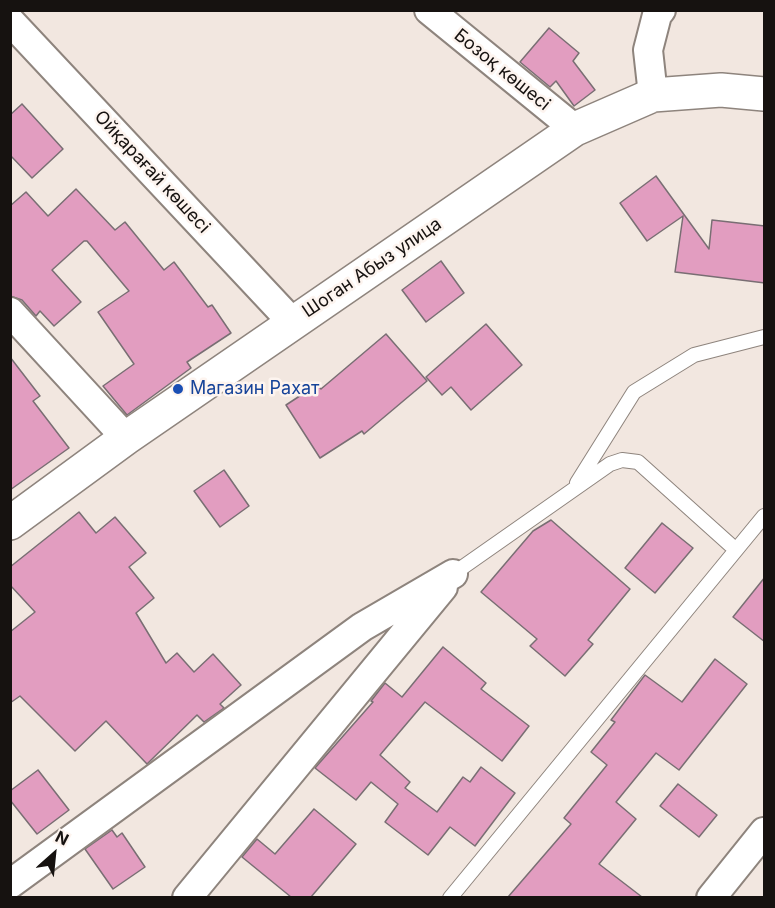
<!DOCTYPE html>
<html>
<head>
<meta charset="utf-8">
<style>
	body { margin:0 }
	#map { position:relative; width:775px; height:908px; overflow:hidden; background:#f2e7e0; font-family:Inter,sans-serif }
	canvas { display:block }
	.frame { position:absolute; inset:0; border:12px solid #161210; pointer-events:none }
	.north { position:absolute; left:24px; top:824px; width:60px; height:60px; -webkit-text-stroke:4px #fdf4ef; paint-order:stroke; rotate:27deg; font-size:16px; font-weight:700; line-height:24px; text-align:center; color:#161210 }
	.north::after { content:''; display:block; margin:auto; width:21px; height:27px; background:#161210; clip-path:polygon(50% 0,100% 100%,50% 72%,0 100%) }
</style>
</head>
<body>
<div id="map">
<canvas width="775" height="908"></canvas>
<div class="frame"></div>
<div class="north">N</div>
</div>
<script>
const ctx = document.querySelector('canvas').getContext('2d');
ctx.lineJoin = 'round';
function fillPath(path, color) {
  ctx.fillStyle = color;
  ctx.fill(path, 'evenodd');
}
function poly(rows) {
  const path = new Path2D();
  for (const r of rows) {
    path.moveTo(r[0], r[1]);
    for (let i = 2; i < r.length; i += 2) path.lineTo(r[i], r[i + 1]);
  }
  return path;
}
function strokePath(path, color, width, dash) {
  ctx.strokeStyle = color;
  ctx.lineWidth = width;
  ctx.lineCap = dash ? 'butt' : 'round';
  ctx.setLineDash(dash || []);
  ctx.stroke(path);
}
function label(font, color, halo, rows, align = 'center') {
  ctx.font = font + ' Inter,sans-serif';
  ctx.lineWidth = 5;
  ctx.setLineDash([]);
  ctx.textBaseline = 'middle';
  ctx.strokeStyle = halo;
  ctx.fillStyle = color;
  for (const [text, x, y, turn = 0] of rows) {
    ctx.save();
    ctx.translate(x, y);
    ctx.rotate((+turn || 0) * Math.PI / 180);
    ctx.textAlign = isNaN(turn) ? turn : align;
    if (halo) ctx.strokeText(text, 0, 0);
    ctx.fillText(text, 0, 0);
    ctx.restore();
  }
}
const building = poly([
	[549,28,579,53,573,61,595,90,574,106,556,81,550,87,520,62,549,28],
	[22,104,63,149,32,178,10,155,10,115,22,104],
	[656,176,709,249,712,220,765,226,765,283,675,272,683,216,647,241,620,203,656,176],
	[76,189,115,230,125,222,164,270,174,262,208,307,212,305,231,333,187,362,191,368,127,415,103,386,134,364,98,312,129,291,87,241,84,241,52,270,81,302,54,326,40,311,36,316,22,300,10,296,10,206,26,192,48,216,76,189],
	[441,261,464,293,426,322,402,290,441,261],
	[486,324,522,365,471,410,451,387,442,395,426,377,486,324],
	[386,334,427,381,364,434,362,431,320,458,286,405,318,384,321,389,386,334],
	[10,357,40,396,33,401,69,448,10,490,10,357],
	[224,470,249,506,220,527,194,491,224,470],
	[79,512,96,533,115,517,146,553,129,567,154,598,136,613,166,663,177,653,194,672,213,654,241,685,220,704,224,708,204,722,197,715,147,764,106,721,75,751,20,696,10,703,10,632,35,612,10,585,10,567,79,512],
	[551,520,630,589,588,640,593,644,565,676,530,646,537,639,481,592,533,531,551,520],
	[662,523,693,548,655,593,625,568,662,523],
	[765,577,765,642,733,617,765,577],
	[443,647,486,683,481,689,529,726,502,761,425,702,380,755,410,782,405,788,437,812,463,777,470,782,481,767,515,793,475,846,450,827,428,855,385,822,398,804,371,782,356,800,315,768,373,702,371,701,385,683,402,697,443,647],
	[715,659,747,684,679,770,656,753,616,802,636,819,599,864,642,897,508,897,571,824,564,818,607,765,591,752,615,722,611,720,645,675,682,702,715,659],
	[38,770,69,810,37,834,10,800,10,791,38,770],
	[678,784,717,815,699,837,660,806,678,784],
	[314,809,356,844,311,897,291,897,242,857,257,839,275,854,314,809],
	[112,830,117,837,122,833,145,867,113,889,85,849,112,830]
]);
fillPath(building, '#e29dc0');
strokePath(building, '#796e73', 1.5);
const service = poly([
	[577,483,634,392,694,355,764,337],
	[453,574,610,464,622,460,638,462,736,550],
	[450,898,764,516]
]);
const minor = poly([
	[429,10,575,129],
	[10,21,293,323],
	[653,95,648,50,657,15,661,10],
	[10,312,126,438],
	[10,884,362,627,453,574],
	[187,898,443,587],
	[711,898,764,832]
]);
const tertiary = poly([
	[10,523,126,438,575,129,653,95,721,90,764,94]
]);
strokePath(service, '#8e847d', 16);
strokePath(minor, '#8e847d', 32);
strokePath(tertiary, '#8e847d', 36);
strokePath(service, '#fff', 14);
strokePath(minor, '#fff', 28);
strokePath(tertiary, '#fff', 33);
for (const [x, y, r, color] of [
	[178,389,6,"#1a4fb4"]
]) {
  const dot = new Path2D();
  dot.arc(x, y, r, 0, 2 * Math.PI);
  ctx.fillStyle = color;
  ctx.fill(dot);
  strokePath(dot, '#fdf4ef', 2);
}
label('18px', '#161210', '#fdf4ef', [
	["Бозоқ көшесі",502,70,39],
	["Ойқарағай көшесі",152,172,47],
	["Шоган Абыз улица",372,268,-34]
]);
label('18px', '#164399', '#fdf4ef', [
	["Магазин Рахат",190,389]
], 'left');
</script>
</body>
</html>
